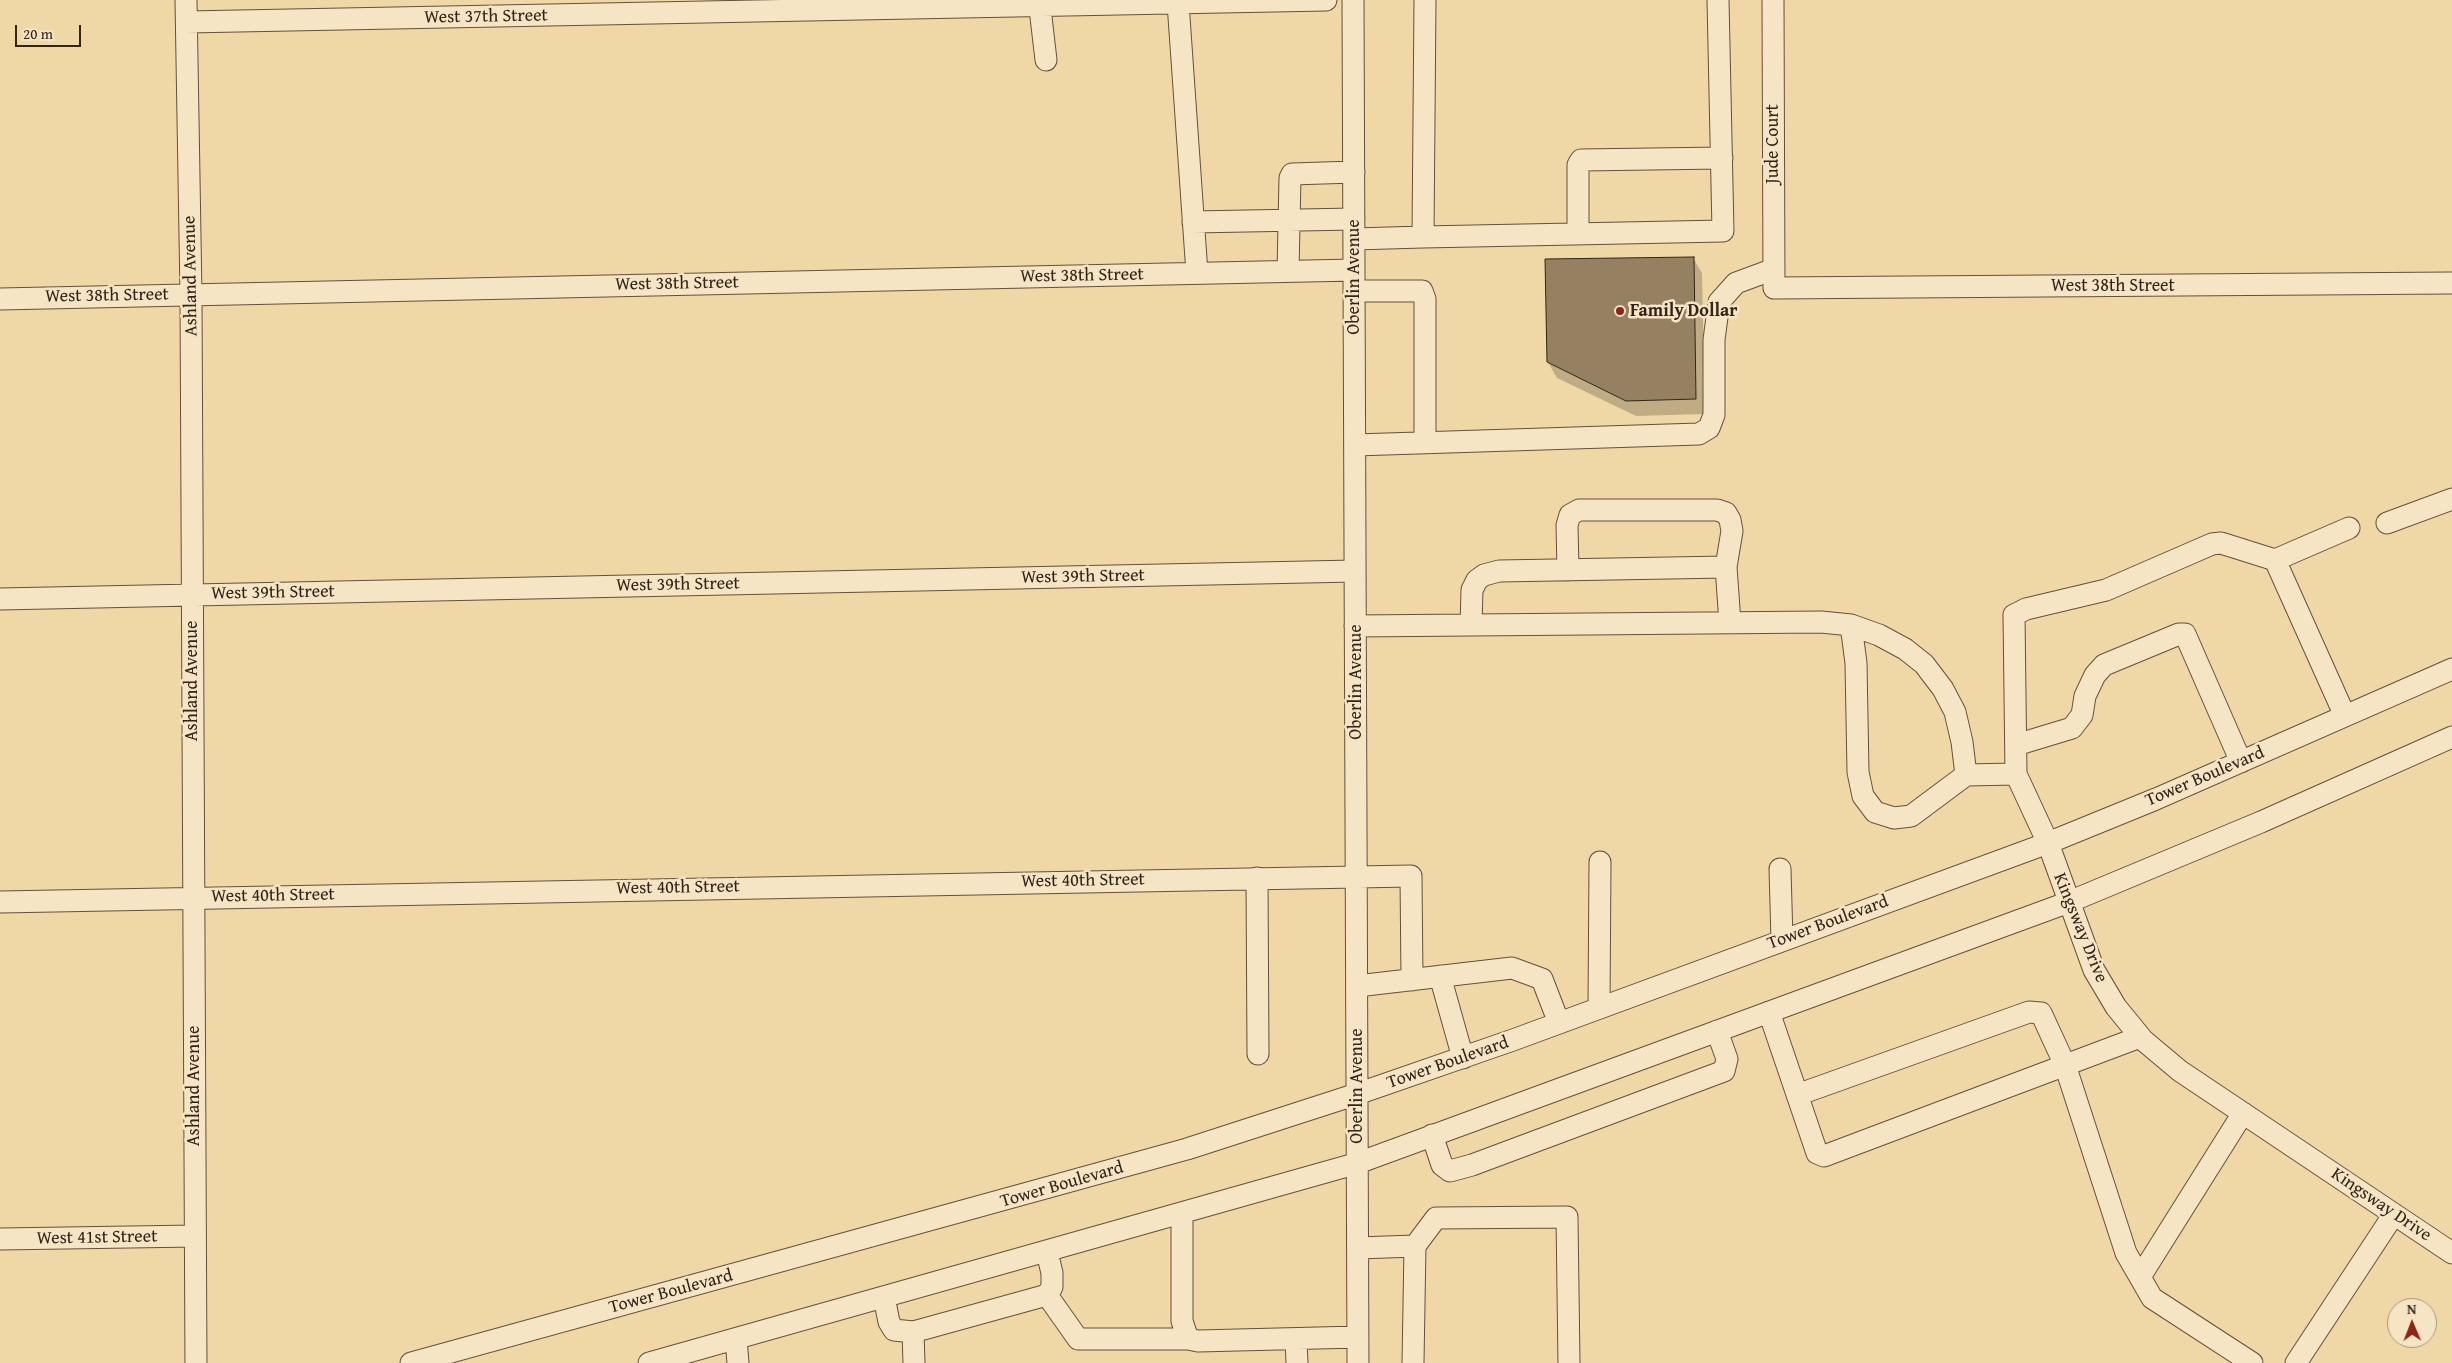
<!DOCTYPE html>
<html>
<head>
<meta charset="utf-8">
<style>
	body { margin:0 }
	#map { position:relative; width:2452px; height:1363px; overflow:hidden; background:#f0d7a6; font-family:"Gentium Book Plus",serif }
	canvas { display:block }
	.north { position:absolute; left:2387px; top:1298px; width:50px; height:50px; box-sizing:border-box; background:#f5e5c5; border:1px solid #a79880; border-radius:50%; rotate:359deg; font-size:14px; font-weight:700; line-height:20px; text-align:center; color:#322419 }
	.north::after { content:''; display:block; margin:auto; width:18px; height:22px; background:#8f2418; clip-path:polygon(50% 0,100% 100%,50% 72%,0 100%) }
	.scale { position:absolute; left:15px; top:25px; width:66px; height:22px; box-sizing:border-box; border:2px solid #322419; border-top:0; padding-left:6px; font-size:15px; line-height:18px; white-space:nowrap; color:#322419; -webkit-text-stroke:4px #f5e5c5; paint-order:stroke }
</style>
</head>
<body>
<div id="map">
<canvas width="2452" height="1363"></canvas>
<div class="north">N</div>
<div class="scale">20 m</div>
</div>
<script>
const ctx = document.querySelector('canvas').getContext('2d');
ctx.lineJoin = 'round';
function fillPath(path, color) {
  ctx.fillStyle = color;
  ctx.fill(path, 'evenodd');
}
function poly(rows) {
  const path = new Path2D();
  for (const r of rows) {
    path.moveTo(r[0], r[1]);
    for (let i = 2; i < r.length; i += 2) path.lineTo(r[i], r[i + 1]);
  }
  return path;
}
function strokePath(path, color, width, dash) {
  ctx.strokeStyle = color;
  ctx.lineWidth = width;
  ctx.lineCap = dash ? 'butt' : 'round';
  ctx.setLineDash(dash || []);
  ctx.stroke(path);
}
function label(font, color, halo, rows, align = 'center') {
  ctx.font = font + ' "Gentium Book Plus",serif';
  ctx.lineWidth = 5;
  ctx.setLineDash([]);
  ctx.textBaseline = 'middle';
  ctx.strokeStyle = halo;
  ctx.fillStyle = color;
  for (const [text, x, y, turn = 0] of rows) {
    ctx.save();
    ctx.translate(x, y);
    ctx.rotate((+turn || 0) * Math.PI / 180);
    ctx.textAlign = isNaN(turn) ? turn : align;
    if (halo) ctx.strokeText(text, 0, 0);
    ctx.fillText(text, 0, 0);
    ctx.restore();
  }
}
fillPath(poly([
	[1693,258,1702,273,1705,414,1636,416,1557,378,1548,362]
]), '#0003');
const building = poly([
	[1694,257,1696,399,1626,401,1547,362,1545,259,1694,257]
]);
fillPath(building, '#958162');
strokePath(building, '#322419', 1);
const minor = poly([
	[186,0,191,295,196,1363],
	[1039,0,1046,60],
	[1353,0,1358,1363],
	[1773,0,1774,288,2452,283],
	[1178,3,1197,273],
	[187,22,1326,0],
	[1193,222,1354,219],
	[1578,234,1578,165,1581,160,1722,158],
	[1423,237,1723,231,1718,0],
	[1354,239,1423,237,1425,0],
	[1288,271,1290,178,1292,174,1354,172],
	[1354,291,1422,291,1425,299,1425,442],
	[0,299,1354,270],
	[1355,445,1699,434,1709,428,1714,415,1714,340,1719,302,1736,283,1774,269],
	[2387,523,2452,499],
	[2275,560,2349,528],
	[1568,570,1567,525,1570,515,1579,510,1717,510,1726,513,1730,520,1732,531,1726,567],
	[0,599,1355,571],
	[1471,625,1472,590,1477,580,1484,575,1499,571,1726,567,1730,623],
	[1851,625,1856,663,1858,772,1863,796,1875,812,1894,818,1911,816,1966,775],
	[1355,626,1821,622,1851,625,1879,635,1905,649,1924,664,1943,689,1955,712,1962,742,1966,775,2016,774],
	[2345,716,2275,560,2221,543,2212,544,2106,590,2026,609,2014,615,2016,774,2048,843,2094,970,2116,1007,2143,1040,2180,1071,2452,1253],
	[2016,745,2072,728,2082,715,2085,696,2095,675,2104,665,2179,634,2185,634,2241,762],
	[1780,869,1782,940],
	[1257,878,1258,1054],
	[0,902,1411,876,1412,980],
	[1440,976,1463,1058],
	[1357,986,1512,968,1542,979,1559,1023],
	[1599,1008,1600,862],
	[1769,1012,1817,1153,1824,1156,2140,1037],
	[1797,1095,2029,1012,2041,1013,2065,1065,2126,1253,2152,1298,2252,1363],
	[1432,1135,1442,1165,1450,1171,1472,1165,1724,1071,1727,1059,1717,1031],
	[1182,1213,1182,1321,1188,1339,1198,1341,1358,1337],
	[0,1239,195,1236],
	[1358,1248,1415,1246],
	[2140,1277,2243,1113],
	[1047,1295,1078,1339,1188,1339],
	[884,1297,889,1322,894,1330,913,1332,1047,1295,1052,1287,1052,1273,1047,1252],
	[913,1332,914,1363],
	[736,1339,738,1363],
	[1296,1339,1297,1363],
	[411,1363,1187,1149,1357,1094,1513,1040,2048,843,2156,799,2452,669],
	[649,1363,1358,1163,2069,902,2261,822,2452,737],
	[1413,1363,1415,1246,1436,1218,1567,1217,1569,1363],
	[2296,1363,2394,1214]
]);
strokePath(minor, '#62513c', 23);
strokePath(minor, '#f5e5c5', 21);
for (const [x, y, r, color] of [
	[1620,311,5,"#8f2418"]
]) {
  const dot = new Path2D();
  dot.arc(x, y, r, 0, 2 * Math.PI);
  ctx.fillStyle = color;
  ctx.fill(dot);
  strokePath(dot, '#f5e5c5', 2);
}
label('18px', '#322419', '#f5e5c5', [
	["West 37th Street",486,17,-1],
	["Jude Court",1773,144,-90],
	["Ashland Avenue",191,276,-91],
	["West 38th Street",1082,276,-1],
	["Oberlin Avenue",1354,277,-90],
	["West 38th Street",677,284,-1],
	["West 38th Street",2113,286],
	["West 38th Street",107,296,-1],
	["West 39th Street",1083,577,-1],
	["West 39th Street",678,585,-1],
	["West 39th Street",273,593,-1],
	["Ashland Avenue",192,681,-90],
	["Oberlin Avenue",1356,682,-90],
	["Tower Boulevard",2205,777,-23],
	["West 40th Street",1083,881,-1],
	["West 40th Street",678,888,-1],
	["West 40th Street",273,896,-1],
	["Tower Boulevard",1828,923,-20],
	["Kingsway Drive",2080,928,68],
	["Tower Boulevard",1448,1063,-19],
	["Ashland Avenue",194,1086,-90],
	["Oberlin Avenue",1357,1086,-90],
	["Tower Boulevard",1062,1185,-16],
	["Kingsway Drive",2381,1205,34],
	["West 41st Street",97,1238,-1],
	["Tower Boulevard",671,1292,-15]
]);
label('bold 18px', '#322419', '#f5e5c5', [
	["Family Dollar",1630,311]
], 'left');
</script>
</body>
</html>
